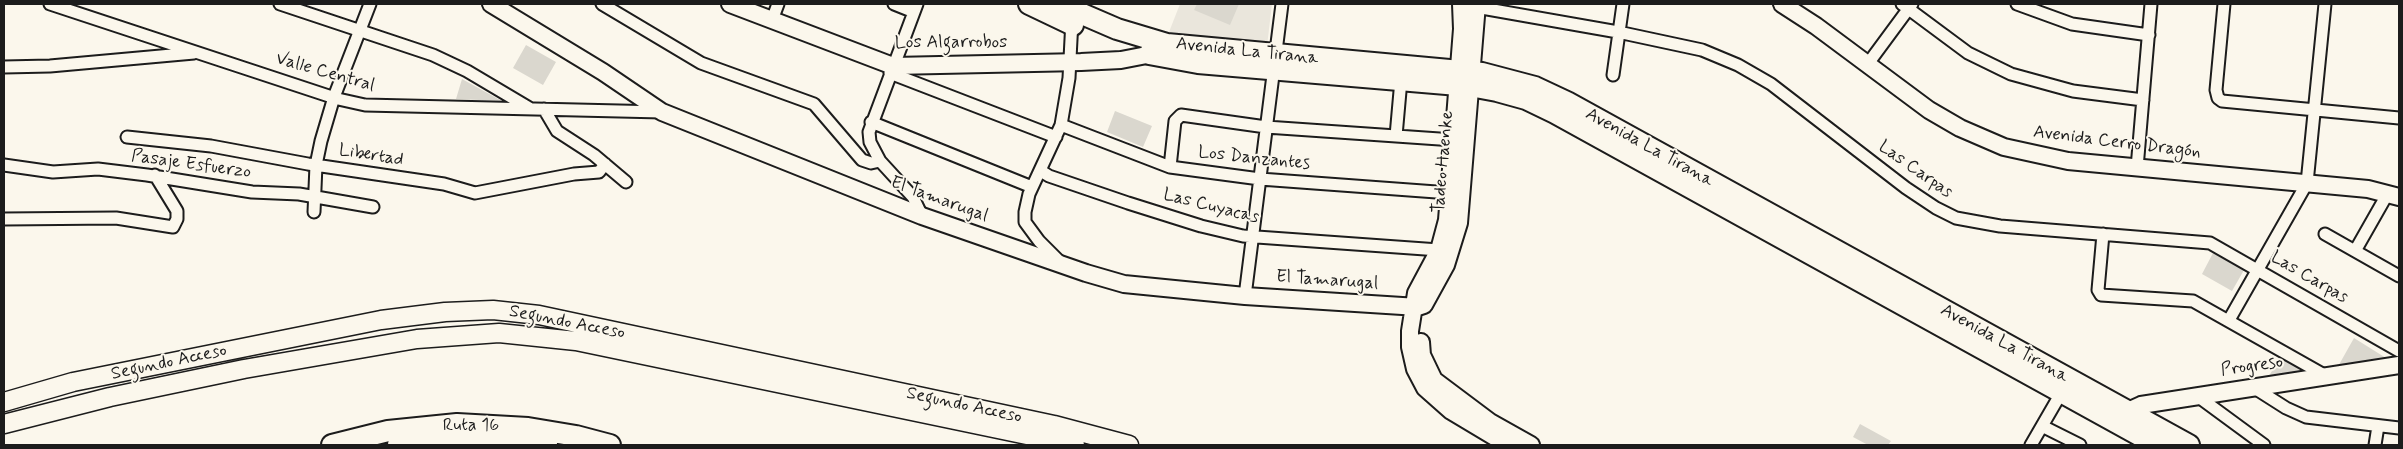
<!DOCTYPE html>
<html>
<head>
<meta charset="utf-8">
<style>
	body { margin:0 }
	#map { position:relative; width:2403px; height:449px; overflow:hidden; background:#fbf7ec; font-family:Mynerve,sans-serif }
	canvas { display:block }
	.frame { position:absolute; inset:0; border:5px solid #1c1c1c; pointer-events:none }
</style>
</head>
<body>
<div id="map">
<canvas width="2403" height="449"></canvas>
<div class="frame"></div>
</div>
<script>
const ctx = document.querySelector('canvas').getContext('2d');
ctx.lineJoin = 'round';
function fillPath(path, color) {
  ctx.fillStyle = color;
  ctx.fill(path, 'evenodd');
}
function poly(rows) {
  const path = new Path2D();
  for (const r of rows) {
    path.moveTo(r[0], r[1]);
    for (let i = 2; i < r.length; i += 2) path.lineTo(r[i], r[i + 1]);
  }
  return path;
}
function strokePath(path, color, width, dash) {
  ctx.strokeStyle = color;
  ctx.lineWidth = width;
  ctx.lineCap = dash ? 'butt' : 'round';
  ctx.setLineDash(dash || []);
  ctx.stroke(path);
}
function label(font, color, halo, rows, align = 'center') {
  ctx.font = font + ' Mynerve,sans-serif';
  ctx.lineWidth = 4;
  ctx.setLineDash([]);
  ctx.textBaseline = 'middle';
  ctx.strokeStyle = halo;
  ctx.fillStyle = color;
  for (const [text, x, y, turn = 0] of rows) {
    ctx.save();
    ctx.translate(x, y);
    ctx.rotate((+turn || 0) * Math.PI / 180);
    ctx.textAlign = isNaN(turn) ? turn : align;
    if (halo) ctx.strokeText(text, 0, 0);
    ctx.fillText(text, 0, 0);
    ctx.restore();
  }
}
fillPath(poly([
	[1180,4,1272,4,1267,46,1169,32]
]), '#eae6dc');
fillPath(poly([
	[1197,4,1239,4,1230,25,1194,10],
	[526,45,556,62,543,85,513,68],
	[462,79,502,101,456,99],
	[1115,111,1152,126,1143,147,1107,132],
	[2213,253,2244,270,2232,291,2202,274],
	[2354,338,2394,363,2336,370],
	[2280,356,2306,372,2268,378],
	[1860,424,1891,441,1888,445,1868,445,1853,437]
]), '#dad7ce');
const street = poly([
	[50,4,338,99,365,105,662,112],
	[280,4,433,55,467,71,531,109],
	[602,4,701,63,814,104,862,160,871,163,880,161],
	[894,4,914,12],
	[917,4,869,132,870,142,880,161,913,197,922,216],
	[1902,4,1968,53,2011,74,2073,91,2143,100],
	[2017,4,2072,24,2149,35],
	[2224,4,2216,90,2218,98,2222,101,2399,118],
	[1476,7,1618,32,1702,50,1738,65,1771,84,1906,188,1936,208,1956,218,2000,226,2210,243,2399,351],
	[772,20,778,4],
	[1867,65,1912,4],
	[4,67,50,66,194,53],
	[890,73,1056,137],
	[1613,75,1623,4],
	[544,109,557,131,594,155,626,182],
	[871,122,1032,187],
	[1061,125,1170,167,1260,179,1450,193],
	[1396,136,1401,80],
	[127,137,211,146,308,164,444,184,475,193,574,174,599,172,605,164],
	[4,165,53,172,98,169,147,175,252,192,299,194,373,207],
	[1170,167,1175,121,1181,115,1266,127,1454,140],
	[2137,168,2151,4],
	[1041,171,1049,176,1128,203,1201,226,1243,236,1439,250],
	[314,212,316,165,321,141,334,97,370,4],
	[4,219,116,218,173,227,177,219,177,211,155,175],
	[2103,234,2098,290,2101,295,2193,301,2326,376],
	[2325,234,2399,276],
	[2355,251,2388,193],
	[1060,262,1039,241,1025,222,1025,212,1029,194,1061,125,1069,78,1072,20],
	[1245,296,1282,4],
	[2229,320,2307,183,2325,4],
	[2253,387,2286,408,2306,417,2399,428],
	[2196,395,2264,445],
	[2042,426,2080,445],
	[2031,445,2064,388],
	[2375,445,2378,426]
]);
const secondary = poly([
	[491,4,603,72,662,112,922,216,1086,273,1124,284,1245,296,1418,307,1424,305,1446,265,1459,223,1477,4],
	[730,4,893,66,1081,62,1121,60,1152,54],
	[1461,4,1462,29,1447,220,1439,250,1416,293,1410,331,1410,347,1415,369,1425,388,1451,411,1508,445],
	[1782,4,1816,26,1929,110,1960,128,2004,147,2068,161,2368,189,2399,197],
	[1421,342,1422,355,1434,380,1490,422,1531,445],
	[2123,419,2130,410,2141,405,2399,365]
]);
const primary = poly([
	[4,402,73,382,381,320,445,312,493,310,539,315,1054,425,1129,445],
	[4,424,110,397,244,369,417,339,499,333,576,341,1075,445]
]);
const highway = poly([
	[1029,4,1073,25],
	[1059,4,1117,29,1167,44,1482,73,1535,87,1567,102,2189,445],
	[1149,54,1198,63,1470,86,1497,91,1526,99,1555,113,2157,445],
	[332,445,388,431,457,424,528,428,576,436,610,445],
	[398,445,476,439,547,444]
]);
strokePath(street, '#1c1c1c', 15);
strokePath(secondary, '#1c1c1c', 20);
strokePath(primary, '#1c1c1c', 21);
strokePath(highway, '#1c1c1c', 24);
strokePath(street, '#fbf7ec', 11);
strokePath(secondary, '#fbf7ec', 16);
strokePath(primary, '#fbf7ec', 18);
strokePath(highway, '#fbf7ec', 20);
label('18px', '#1c1c1c', '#fbf7ec', [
	["Los Algarrobos",951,43],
	["Avenida La Tirana",1247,52,6],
	["Valle Central",325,73,16],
	["Avenida Cerro Dragón",2117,143,7],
	["Avenida La Tirana",1649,148,29],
	["Libertad",371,156,9],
	["Los Danzantes",1254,159,6],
	["Tadeo Haenke",1444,162,-85],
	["Pasaje Esfuerzo",191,165,8],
	["Las Carpas",1915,170,35],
	["El Tamarugal",939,200,20],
	["Las Cuyacas",1211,207,14],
	["Las Carpas",2309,278,30],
	["El Tamarugal",1327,281,4],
	["Segundo Acceso",567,323,11],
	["Avenida La Tirana",2004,344,29],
	["Segundo Acceso",169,363,-12],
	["Progreso",2252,367,-8],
	["Segundo Acceso",964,406,12],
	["Ruta 16",471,426]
]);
</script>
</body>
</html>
